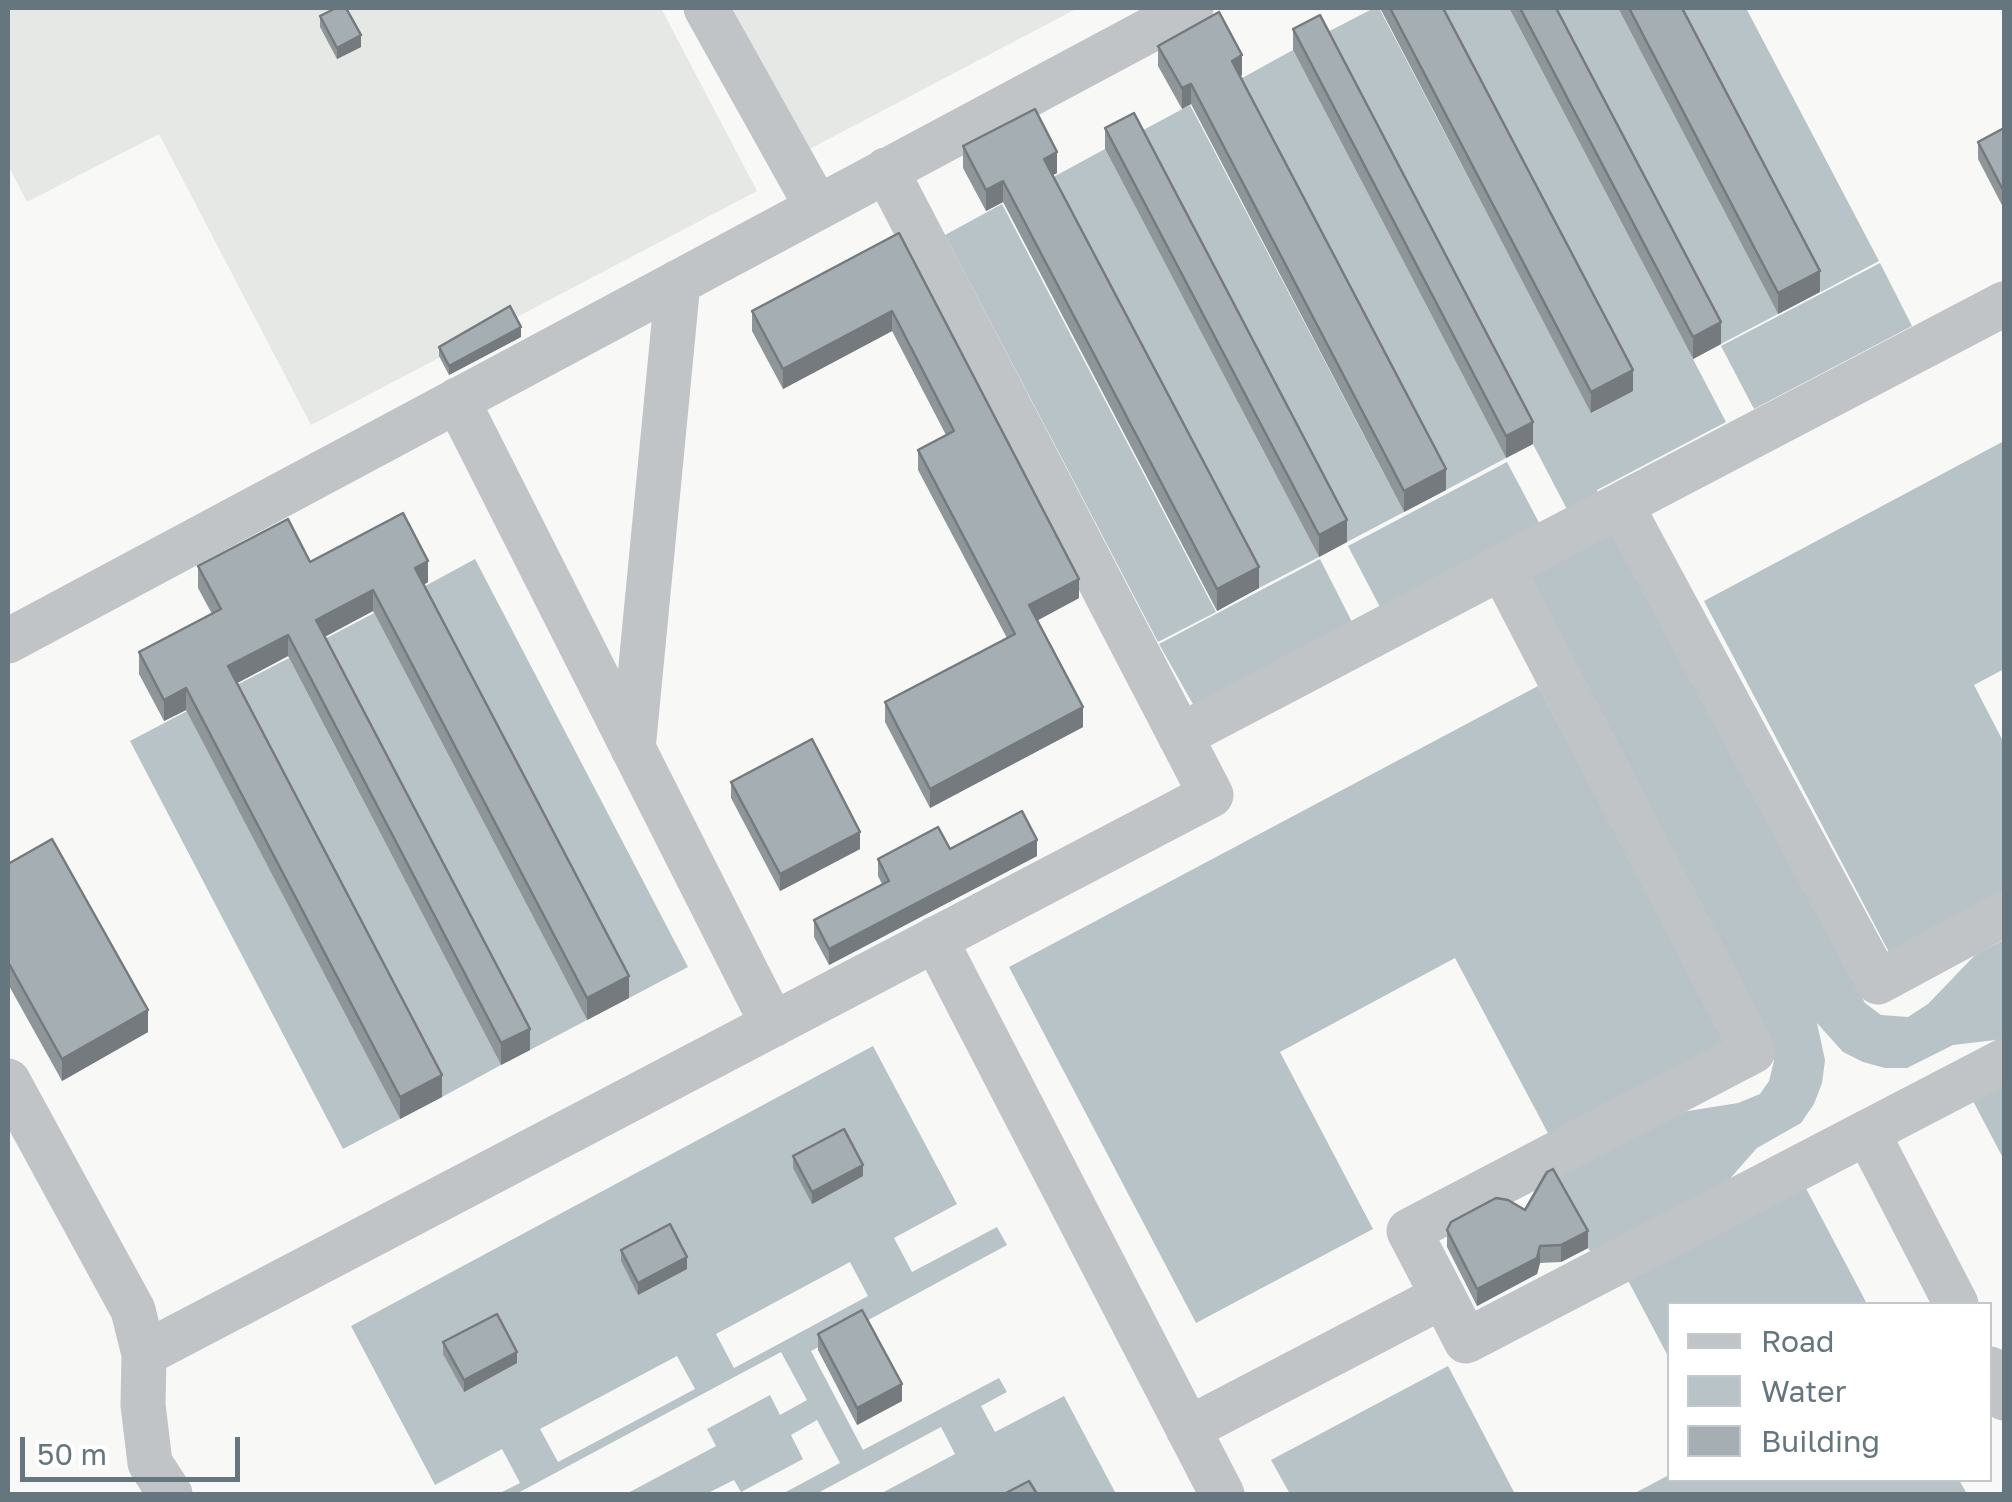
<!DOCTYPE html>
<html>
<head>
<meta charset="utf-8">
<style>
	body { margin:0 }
	#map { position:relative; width:2012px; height:1502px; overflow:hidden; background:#f8f8f6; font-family:"Golos Text",sans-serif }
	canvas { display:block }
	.frame { position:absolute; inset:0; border:10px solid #66767e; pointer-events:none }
	.legend { position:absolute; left:1667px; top:1302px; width:325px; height:180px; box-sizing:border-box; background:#fff; border:2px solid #c2c8cb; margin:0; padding:12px 18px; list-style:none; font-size:30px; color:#66767e }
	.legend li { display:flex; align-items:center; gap:20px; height:50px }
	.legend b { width:50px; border:2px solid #c2c8cb }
	.scale { position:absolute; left:20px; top:1437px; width:220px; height:45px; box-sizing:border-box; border:5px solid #66767e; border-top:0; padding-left:12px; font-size:30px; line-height:35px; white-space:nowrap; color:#66767e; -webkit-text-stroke:8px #fff; paint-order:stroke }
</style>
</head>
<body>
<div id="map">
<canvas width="2012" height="1502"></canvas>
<div class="frame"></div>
<ul class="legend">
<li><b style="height:12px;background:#c0c4c7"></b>Road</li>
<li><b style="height:28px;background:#b7c3c6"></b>Water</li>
<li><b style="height:28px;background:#a5aeb2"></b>Building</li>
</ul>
<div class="scale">50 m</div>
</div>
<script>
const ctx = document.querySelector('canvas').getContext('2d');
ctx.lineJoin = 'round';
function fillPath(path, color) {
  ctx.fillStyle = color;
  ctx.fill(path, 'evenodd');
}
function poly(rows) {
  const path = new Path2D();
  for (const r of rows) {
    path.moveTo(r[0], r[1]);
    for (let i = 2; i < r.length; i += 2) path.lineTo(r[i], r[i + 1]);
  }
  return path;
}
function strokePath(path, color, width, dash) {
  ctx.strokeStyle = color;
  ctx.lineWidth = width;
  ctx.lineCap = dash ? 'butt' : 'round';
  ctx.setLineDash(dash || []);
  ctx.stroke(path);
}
fillPath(poly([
	[8,8,661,8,757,191,311,425,159,134,27,202,8,165],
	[726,8,1078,8,802,153]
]), '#e6e8e6');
fillPath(poly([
	[1374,8,1379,8,1592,413,1633,390,1434,8,1509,8,1726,422,1597,490,1601,501,1571,517,1320,36],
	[1545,8,1618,8,1778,314,1721,344],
	[1672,8,1746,8,1879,261,1821,292],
	[1293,50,1506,458,1446,490,1233,83],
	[1190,105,1404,512,1347,542,1134,135],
	[1105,149,1319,557,1259,588,1046,181],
	[1002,204,1216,612,1158,642,945,235],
	[1880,263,1912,326,1754,409,1721,346],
	[2004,441,2004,669,1974,685,2004,743,2004,896,1891,956,1704,601],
	[1507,462,1545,534,1381,609,1348,546],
	[1612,521,1865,1003,1881,1015,1908,1017,1928,1004,1976,954,2004,940,2004,1039,1953,1045,1907,1068,1885,1068,1863,1062,1843,1052,1817,1023,1825,1060,1822,1083,1814,1104,1801,1123,1757,1148,1711,1200,1595,1260,1551,1182,1669,1114,1738,1103,1760,1094,1769,1081,1774,1061,1772,1051,1522,568],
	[475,559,688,967,629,998,416,591],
	[1320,559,1352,622,1194,706,1159,644],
	[374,613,587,1020,530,1050,317,643],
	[289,658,501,1065,442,1097,229,689],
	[1538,686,1726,1043,1550,1137,1455,958,1280,1052,1373,1229,1196,1323,1009,967],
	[187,711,400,1119,343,1149,130,741],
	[873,1046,957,1204,894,1238,912,1272,997,1227,1007,1245,811,1351,863,1450,999,1378,1007,1392,981,1406,995,1432,1064,1396,1116,1494,880,1494,955,1454,941,1427,816,1494,782,1494,840,1463,817,1420,791,1435,803,1459,741,1492,734,1480,706,1494,626,1494,716,1446,707,1429,770,1395,780,1415,807,1400,781,1352,516,1494,498,1494,520,1483,502,1449,435,1485,351,1326],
	[850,1262,868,1296,734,1368,716,1334],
	[677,1356,695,1389,558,1462,540,1429],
	[2004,1082,2004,1160,1972,1099],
	[1800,1177,1867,1304,1670,1304,1669,1358,1623,1271],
	[1448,1366,1515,1494,1290,1494,1271,1460],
	[1669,1475,1670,1480,1959,1480,1967,1494,1633,1494]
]), '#b7c3c6');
strokePath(poly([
	[706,8,817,207],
	[457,400,773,1025],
	[1621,505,1878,982,2004,914],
	[8,641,1191,8],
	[1180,736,2004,304],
	[633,749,678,282],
	[935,939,1222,1494],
	[8,1081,133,1310,144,1354,143,1405,150,1463,170,1494],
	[1867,1132,1956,1304],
	[1443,1296,1409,1231,1753,1051,1502,568],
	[144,1354,1211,795,886,170],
	[1990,1369,2004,1398],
	[1188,1429,1443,1296,1466,1341,2004,1061]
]), '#c0c4c7', 45);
fillPath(poly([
	[1380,8,1443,8,1633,391,1591,413],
	[1509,8,1556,8,1721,344,1693,359],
	[1618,8,1682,8,1820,292,1778,314],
	[320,16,361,47,337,59,320,27],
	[1293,29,1533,444,1506,458,1293,50],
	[1158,46,1242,75,1241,76,1446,490,1404,512,1191,104,1182,109,1158,66],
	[1105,128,1347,542,1319,557,1105,149],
	[2004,128,2004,209,1978,159,1978,142],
	[963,146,1057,173,1053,175,1259,588,1217,611,1003,202,986,211,963,168],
	[899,233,1079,598,1038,620,1083,727,930,808,885,722,885,702,1007,638,918,470,918,450,946,435,892,331,783,389,752,331,752,311],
	[521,337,449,375,439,356,439,347],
	[198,566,428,582,424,585,629,998,587,1020,373,611,325,637,530,1050,501,1065,288,656,237,683,442,1097,400,1119,186,710,164,721,139,674,139,652,212,614,198,588],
	[731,782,860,849,780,891,731,798],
	[950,849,1037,856,829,965,814,937,814,920,882,884,878,876,878,859],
	[8,864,148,1032,62,1081,8,984],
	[793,1156,863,1176,812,1204,793,1168],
	[1447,1230,1588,1248,1561,1262,1540,1263,1537,1274,1477,1306,1447,1247],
	[621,1250,687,1269,638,1295,621,1261],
	[818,1334,902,1401,857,1425,818,1350],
	[443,1342,517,1363,464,1392,443,1354]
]), '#8e9699');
fillPath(poly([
	[361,35,361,47,337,59,337,48],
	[1242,55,1242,75,1232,81,1232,61],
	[1191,84,1191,104,1182,109,1182,88],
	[1057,152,1057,173,1044,180,1044,159],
	[1003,181,1003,202,986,211,986,190],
	[1820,271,1820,292,1778,314,1778,293],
	[892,311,892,331,783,389,783,369],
	[1721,322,1721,344,1693,359,1693,337],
	[521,327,521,337,449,375,449,366],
	[1633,370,1633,391,1591,413,1591,392],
	[1533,422,1533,444,1506,458,1506,436],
	[1446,469,1446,490,1404,512,1404,491],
	[1347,520,1347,542,1319,557,1319,535],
	[428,561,428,582,415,589,415,568],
	[1259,567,1259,588,1217,611,1217,589],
	[1079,579,1079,598,1029,625,1029,605],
	[373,590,373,611,316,641,316,620],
	[288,635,288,656,228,688,228,666],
	[186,688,186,710,164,721,164,700],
	[1083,707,1083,727,930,808,930,789],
	[860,832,860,849,780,891,780,874],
	[1037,840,1037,856,829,965,829,949],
	[629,976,629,998,587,1020,587,998],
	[148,1010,148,1032,62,1081,62,1059],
	[530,1029,530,1050,501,1065,501,1043],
	[442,1075,442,1097,400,1119,400,1097],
	[863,1165,863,1176,812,1204,812,1192],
	[1588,1231,1588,1248,1561,1262,1561,1245],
	[1540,1246,1540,1263,1537,1274,1477,1306,1477,1289],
	[687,1257,687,1269,638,1295,638,1283],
	[517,1352,517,1363,464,1392,464,1380],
	[902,1384,902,1401,857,1425,857,1408]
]), '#747a7d');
const building = poly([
	[336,8,346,8,361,35,337,48,320,16,336,8],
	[1390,8,1443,8,1633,370,1591,392,1390,8],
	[1520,8,1556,8,1721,322,1693,337,1520,8],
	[1629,8,1682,8,1820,271,1778,293,1629,8],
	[1219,12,1242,55,1232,61,1446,469,1404,491,1191,84,1182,88,1158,46,1219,12],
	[1320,15,1533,422,1506,436,1293,29,1320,15],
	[1035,109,1057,152,1044,159,1259,567,1217,589,1003,181,986,190,963,146,1035,109],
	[1134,113,1347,520,1319,535,1105,128,1134,113],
	[2004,128,2004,192,1978,142,2004,128],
	[899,233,1079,579,1029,605,1083,707,930,789,885,702,1015,634,918,450,954,431,892,311,783,369,752,311,899,233],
	[510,306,521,327,449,366,439,347,510,306],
	[403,513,428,561,415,568,629,976,587,998,373,590,316,620,530,1029,501,1043,288,635,228,666,442,1075,400,1097,186,688,164,700,139,652,221,609,198,566,288,519,310,562,403,513],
	[812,739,860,832,780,874,731,782,812,739],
	[1022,811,1037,840,829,949,814,920,889,881,878,859,938,827,950,849,1022,811],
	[52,839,148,1010,62,1059,8,962,8,864,52,839],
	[844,1129,863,1165,812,1192,793,1156,844,1129],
	[1553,1169,1588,1231,1561,1245,1540,1246,1537,1258,1477,1289,1447,1230,1451,1222,1496,1198,1508,1200,1525,1210,1547,1172,1553,1169],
	[670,1224,687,1257,638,1283,621,1250,670,1224],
	[862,1310,902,1384,857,1408,818,1334,862,1310],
	[497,1314,517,1352,464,1380,443,1342,497,1314],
	[1029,1481,1037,1494,1004,1494,1029,1481]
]);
fillPath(building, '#a5aeb2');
strokePath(building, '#747a7d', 2.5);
</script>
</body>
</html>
